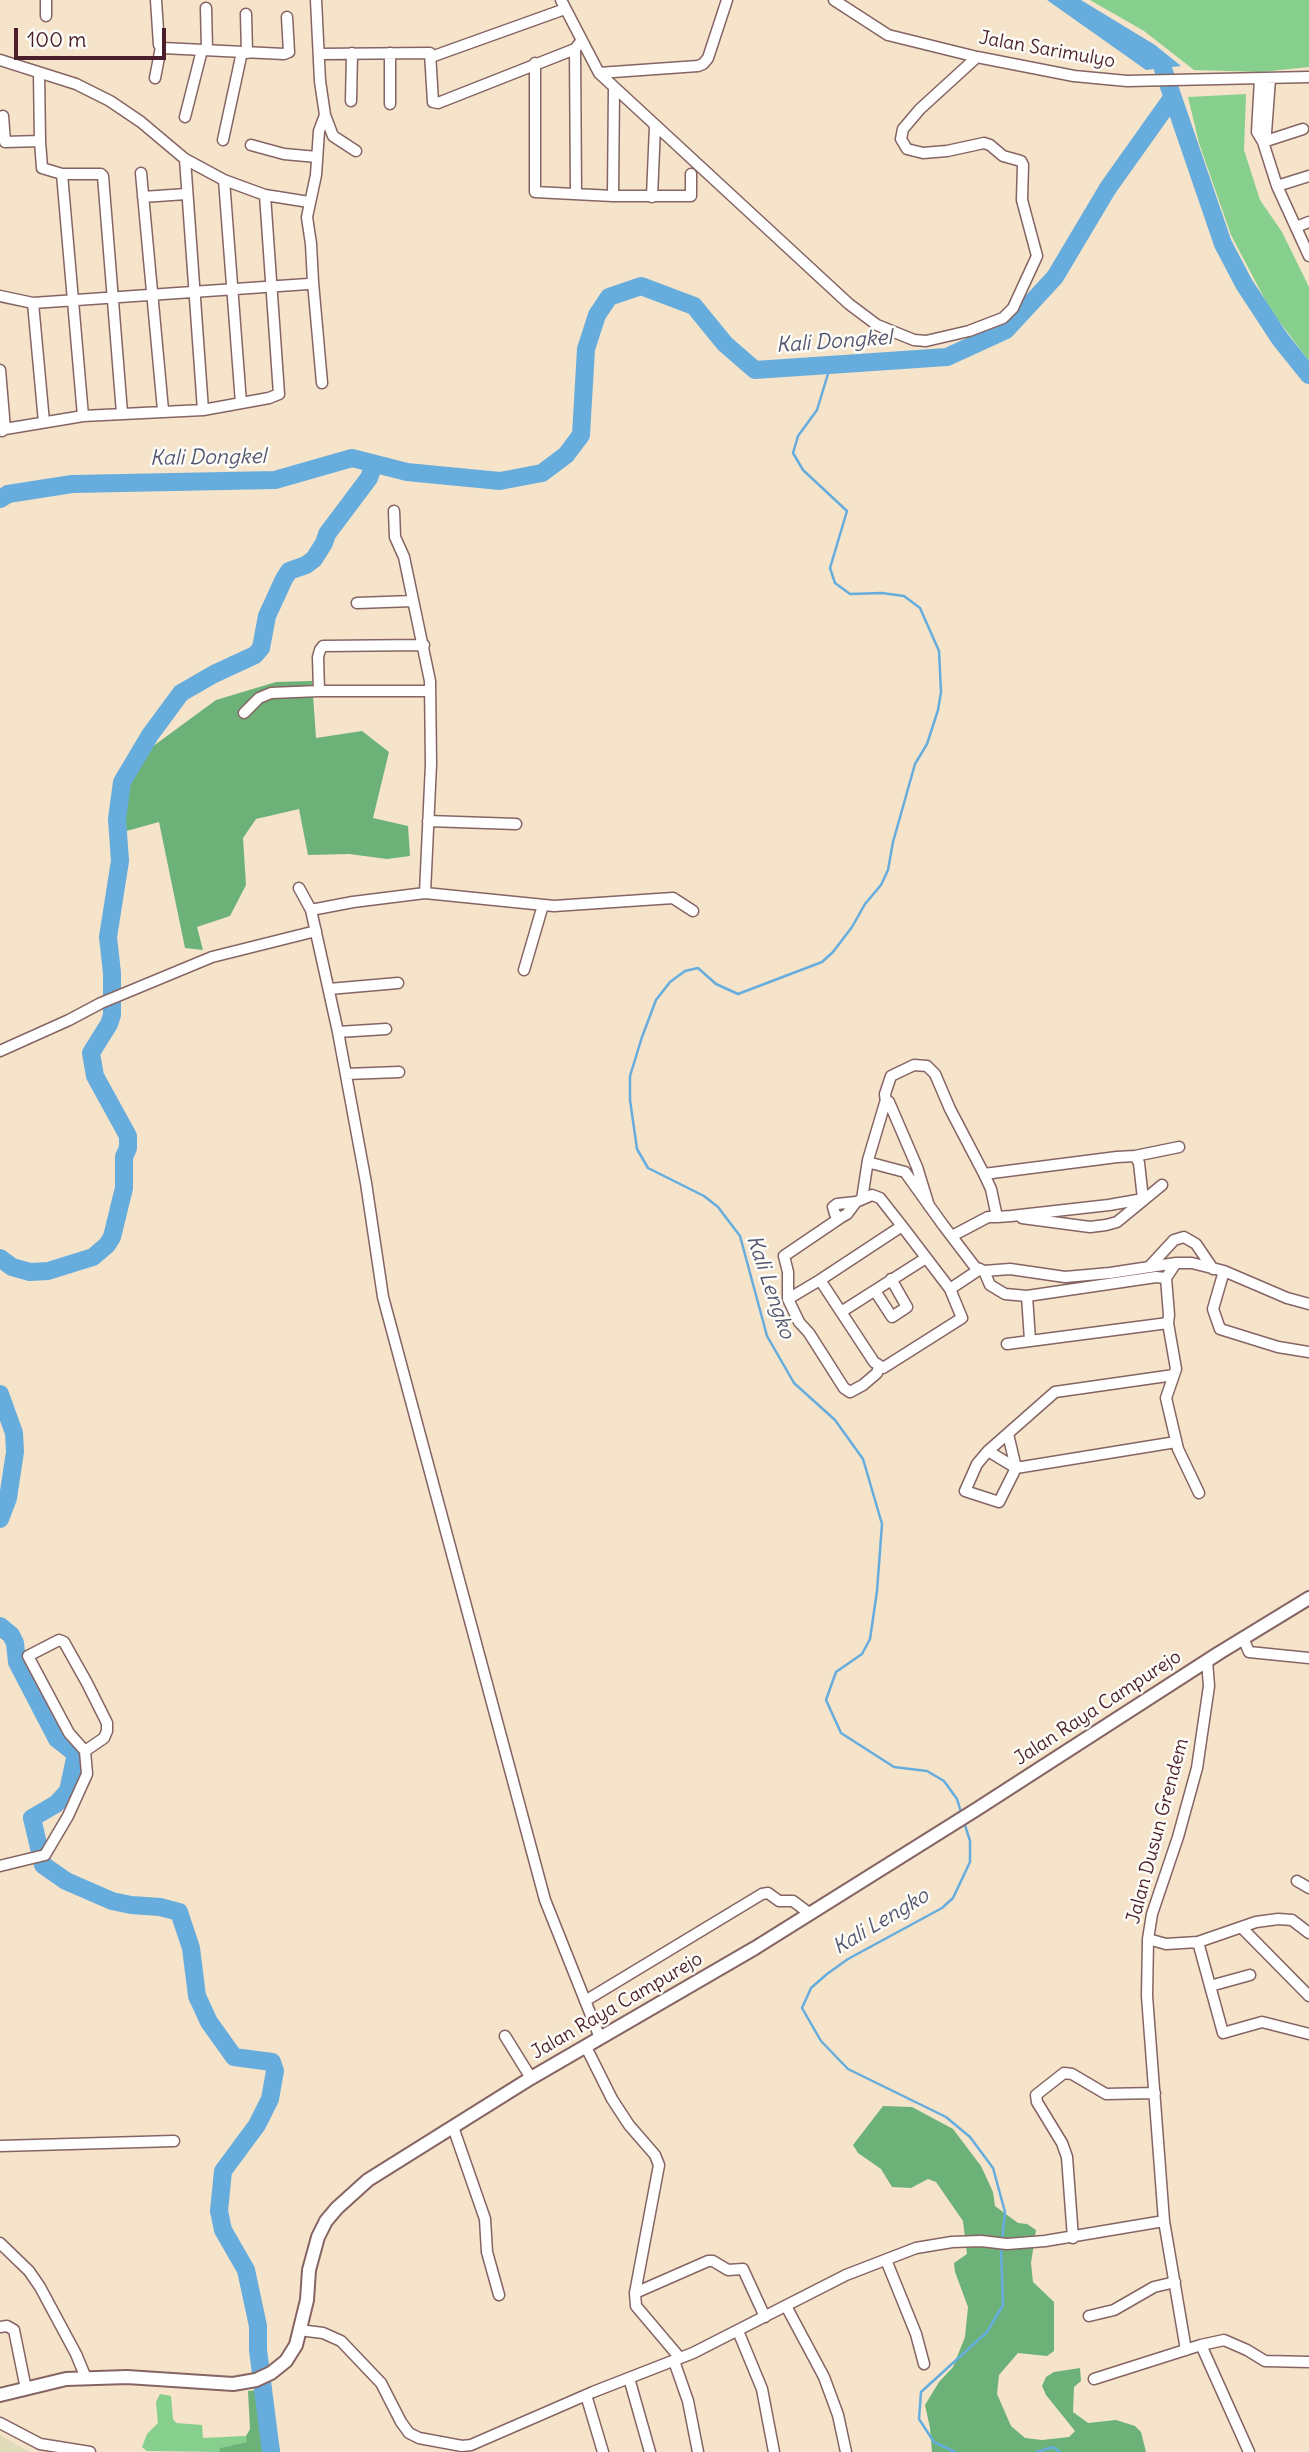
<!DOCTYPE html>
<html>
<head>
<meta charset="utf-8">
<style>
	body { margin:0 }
	#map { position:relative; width:1309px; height:2452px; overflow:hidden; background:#f5e3ca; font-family:Delius,sans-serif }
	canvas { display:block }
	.scale { position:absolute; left:14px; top:28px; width:152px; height:32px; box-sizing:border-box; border:4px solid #4a1f2b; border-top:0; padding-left:9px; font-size:21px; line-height:24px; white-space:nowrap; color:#4a1f2b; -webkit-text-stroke:5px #fdfcf7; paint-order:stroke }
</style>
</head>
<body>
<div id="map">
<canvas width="1309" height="2452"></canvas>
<div class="scale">100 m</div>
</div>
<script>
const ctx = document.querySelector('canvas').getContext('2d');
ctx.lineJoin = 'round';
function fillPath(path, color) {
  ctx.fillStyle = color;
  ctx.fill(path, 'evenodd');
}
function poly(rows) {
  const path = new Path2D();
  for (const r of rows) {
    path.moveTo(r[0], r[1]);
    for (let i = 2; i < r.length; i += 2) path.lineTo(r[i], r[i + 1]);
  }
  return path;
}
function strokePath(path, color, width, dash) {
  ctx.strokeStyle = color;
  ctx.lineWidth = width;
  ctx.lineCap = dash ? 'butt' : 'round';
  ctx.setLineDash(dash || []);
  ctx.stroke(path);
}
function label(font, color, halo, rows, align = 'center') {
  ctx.font = font + ' Delius,sans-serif';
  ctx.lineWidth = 5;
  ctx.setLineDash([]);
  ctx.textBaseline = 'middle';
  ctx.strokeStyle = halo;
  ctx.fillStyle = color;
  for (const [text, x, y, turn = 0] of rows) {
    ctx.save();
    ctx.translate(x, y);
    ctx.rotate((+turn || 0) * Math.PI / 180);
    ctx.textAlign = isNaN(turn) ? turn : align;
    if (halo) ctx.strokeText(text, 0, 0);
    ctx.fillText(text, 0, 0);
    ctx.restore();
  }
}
fillPath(poly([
	[0,2435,30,2452,0,2452]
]), '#e0dcbb');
fillPath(poly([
	[1090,0,1309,0,1309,67,1261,72,1194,70,1144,31],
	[1246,94,1244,150,1260,200,1282,232,1309,287,1309,361,1270,309,1231,235,1199,143,1188,97],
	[160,2394,171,2396,173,2419,176,2423,202,2425,203,2438,246,2436,248,2442,221,2448,219,2452,147,2451,142,2447,147,2434,158,2423,156,2402]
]), '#86cf8c');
fillPath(poly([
	[312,681,316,738,362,731,389,752,373,818,408,826,410,856,387,859,349,854,308,855,299,809,256,819,243,838,246,885,230,916,197,927,203,950,185,948,159,822,112,835,122,769,216,700,276,682],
	[883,2106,912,2107,953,2129,981,2166,993,2192,995,2206,1018,2223,1027,2224,1036,2230,1031,2263,1033,2282,1054,2302,1054,2351,1047,2356,1018,2353,999,2375,997,2394,1011,2426,1025,2438,1042,2440,1069,2437,1075,2431,1046,2395,1042,2386,1046,2377,1054,2372,1080,2368,1081,2381,1074,2387,1073,2412,1088,2423,1116,2420,1135,2426,1141,2432,1146,2452,932,2452,930,2428,925,2405,939,2382,953,2367,965,2337,968,2307,955,2272,954,2263,967,2254,963,2221,936,2182,928,2179,911,2188,892,2187,881,2169,858,2153,853,2145],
	[268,2389,272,2425,276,2430,280,2452,219,2452,220,2448,247,2442,246,2436,250,2429,248,2391]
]), '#6cb278');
fillPath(poly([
	[1047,0,1081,0,1155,45,1181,66,1146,70]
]), '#66addd');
strokePath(poly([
	[831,364,817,410,798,436,793,453,803,470,847,511,830,568,835,583,850,594,882,593,904,596,920,608,939,651,941,692,938,710,927,744,915,764,893,842,888,870,881,885,865,904,852,927,833,952,822,962,738,994,716,984,698,968,685,971,670,982,656,1000,642,1037,630,1076,630,1100,637,1149,648,1168,704,1196,718,1207,740,1236,767,1336,794,1383,835,1420,863,1459,882,1524,877,1591,870,1639,862,1654,836,1672,826,1700,841,1733,894,1767,927,1771,944,1781,957,1799,961,1812],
	[964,1822,970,1841,970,1862,953,1898,942,1908,848,1959,827,1974,811,1988,802,2008,821,2041,848,2069,946,2117,970,2137,993,2168,1005,2212,1002,2241],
	[955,2452,934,2442,919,2419,921,2392,987,2332,1003,2305,1001,2248],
	[1037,2452,1053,2447,1060,2452]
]), '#66addd', 2.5);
strokePath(poly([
	[1146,53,1161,63,1223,244,1244,284,1280,339,1309,375],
	[0,499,8,494,72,484,275,480,352,458,407,472,500,481,542,473,566,455,581,435,586,349,597,315,609,297,641,286,694,306,725,344,755,370,947,357,1006,330,1055,277,1108,188,1172,98],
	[0,1258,12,1267,30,1272,48,1271,93,1257,107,1245,112,1237,124,1188,124,1157,128,1148,128,1136,95,1076,91,1053,109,1024,112,1015,112,973,108,937,120,861,117,819,122,782,150,735,181,693,214,674,255,655,261,648,267,616,284,579,289,571,306,565,314,559,324,543,327,534,369,478,374,464],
	[0,1394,14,1433,15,1452,8,1498,0,1519],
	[0,1626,11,1635,15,1643,17,1662,57,1739,76,1754,68,1791,56,1804,32,1818,43,1865,66,1881,112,1901,131,1905,160,1907,179,1912,191,1948,197,1996,209,2022,234,2057,272,2062,275,2071,270,2099,257,2125,223,2171,219,2211,223,2230,246,2270,258,2326,258,2350,271,2452]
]), '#66addd', 18);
const minor = poly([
	[46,0,46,16],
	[156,0,159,45,163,48,284,54,289,52,287,17],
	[316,0,320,81,325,115,333,136,356,151],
	[561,0,599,73,849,304,877,325,914,340,926,341,969,331,1003,318,1013,308,1037,256,1022,200,1023,165,1021,161,1003,156,990,145,984,143,947,151,923,153,907,149,901,139,903,129,920,109,977,57],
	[834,0,888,35,977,57,1074,76,1127,81,1309,77],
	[206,8,207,50],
	[246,14,247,53],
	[575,49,576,194],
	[319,54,430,53,433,102,438,103,575,49,582,40],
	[431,57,565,9],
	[0,60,76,84,110,101,141,122,185,159],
	[535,63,535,192,613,196,691,196,691,174],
	[599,73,698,66,703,64,708,58,727,0],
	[155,78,161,47],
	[1260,79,1257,132,1263,142,1277,186,1309,256],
	[351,101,352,53],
	[390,104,390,53],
	[3,116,5,142,40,141,39,73],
	[185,117,202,50],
	[1261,137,1266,133,1270,79],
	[223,140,242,52],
	[40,141,42,168,62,174,101,174,103,176,122,413],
	[1263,142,1303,129],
	[251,145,284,154,317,157],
	[141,173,163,410],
	[62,174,83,416],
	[224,180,241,403],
	[1277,186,1309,176],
	[613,196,614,87],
	[143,197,186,194],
	[652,197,655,126],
	[1296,227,1309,222],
	[313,282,322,383],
	[0,296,33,303,308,284,313,282,311,244,307,217,316,175,319,131,325,115],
	[33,303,44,422],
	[0,370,5,429,2,431],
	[203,410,185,159,224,180,265,195,309,202],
	[5,429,83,416,203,410,269,398,279,394,265,195],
	[394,511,395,537,404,557,430,681,431,764,425,893,353,902,311,910,338,1032,366,1183,383,1297,545,1900,600,2038],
	[357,603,413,601],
	[319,691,430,691],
	[244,713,259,698,271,693,319,691,318,657,320,650,323,646,424,645],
	[428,821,516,824],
	[299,888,311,910],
	[425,893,554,906,673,898,693,911],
	[524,970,543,905],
	[329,989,398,983],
	[338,1032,386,1029],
	[0,1051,69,1020,101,1003,212,957,316,931],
	[346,1074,399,1072],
	[886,1103,885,1094,891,1076,914,1065,927,1066,935,1074,950,1109,984,1174],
	[1135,1156,1179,1147],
	[862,1199,868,1160],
	[929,1206,917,1167,889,1102,885,1103,868,1160,871,1163,905,1172,943,1225,975,1267,984,1271,1010,1269,1065,1277,1110,1273,1176,1263,1192,1263,1224,1271,1287,1298,1309,1304],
	[840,1218,847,1214,856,1202],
	[1022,1218,1090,1227,1106,1225,1117,1222,1162,1185],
	[952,1236,988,1217,997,1217,1011,1216,1109,1205,1143,1199,1139,1163,1135,1156,1117,1157,984,1174,991,1189,997,1217],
	[1150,1266,1174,1240,1184,1237,1196,1244,1213,1269],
	[984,1271,990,1285,1005,1294,1027,1296,1156,1277,1166,1278,1176,1263],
	[1224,1271,1213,1309,1220,1329,1278,1347,1309,1352],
	[820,1280,788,1299,788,1272,784,1256,840,1218,835,1214,833,1207,837,1204,856,1202,872,1195,880,1198,902,1226],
	[950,1289,902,1226,820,1280,874,1362,883,1368,962,1318,950,1289,980,1269],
	[875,1291,892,1317,907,1307,891,1279],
	[1027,1296,1030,1340],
	[788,1299,799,1322,809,1333,844,1388,850,1392,863,1385,877,1373,879,1367],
	[841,1312,926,1258],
	[1168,1323,1176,1369,1166,1398,1178,1449,1199,1493],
	[1007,1344,1168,1323,1169,1315,1166,1278],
	[1008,1434,1016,1468,999,1502,965,1491,977,1464,988,1451,1055,1392,1174,1375],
	[988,1451,1016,1468,1176,1442],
	[1243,1638,1249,1652,1309,1658],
	[0,1866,45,1855,68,1816,87,1774,85,1751,69,1733,28,1656,59,1640,64,1642,87,1683,107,1723,107,1731,104,1738,85,1751],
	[1297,1881,1309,1888],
	[1242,1928,1309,1996],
	[1148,1939,1166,1944,1198,1942,1256,1922,1278,1919,1292,1920,1309,1933],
	[1198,1942,1223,2033,1262,2022,1309,2034],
	[1210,1986,1250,1975],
	[585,2001,762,1894,768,1893,779,1901,793,1901,809,1913],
	[505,2036,531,2078],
	[586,2047,612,2099,629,2125,655,2155,659,2165,635,2293,708,2261,713,2261,728,2270,743,2269,765,2317],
	[453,2127,485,2219,487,2252,499,2295],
	[0,2146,174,2141],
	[1164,2221,1186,2350],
	[1073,2238,1067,2157,1062,2143,1037,2102,1036,2095,1064,2073,1072,2074,1106,2094,1155,2093],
	[0,2243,29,2271,40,2287,76,2354,86,2378],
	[886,2260,916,2334,924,2364],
	[635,2293,636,2306,680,2358],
	[786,2306,824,2377,838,2415,846,2452],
	[1089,2316,1114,2310,1154,2287,1175,2282],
	[0,2327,7,2326,14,2330,26,2389],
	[299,2330,323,2333,341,2341,381,2383,401,2422,409,2433,419,2438,462,2446,471,2445,593,2392,693,2353,846,2275,916,2248,952,2242,981,2241,1007,2244,1045,2241,1164,2221,1147,1996,1148,1939,1152,1914,1178,1837,1197,1768,1209,1686,1207,1661],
	[738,2331,762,2389,774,2452],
	[1201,2345,1249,2452],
	[674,2361,688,2401,698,2452],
	[629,2378,650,2452],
	[1094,2379,1201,2345,1224,2340,1247,2350,1265,2361,1309,2362],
	[586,2395,603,2452],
	[0,2423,40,2444,90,2452]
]);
const major = poly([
	[0,2395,66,2379,127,2377,233,2384,256,2380,271,2373,286,2361,296,2345,307,2300,309,2270,318,2237,326,2221,337,2208,368,2180,531,2078,755,1948,977,1809,1219,1653,1309,1598]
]);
strokePath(minor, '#866463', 13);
strokePath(major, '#866463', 16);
strokePath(minor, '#fff', 10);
strokePath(major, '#fff', 12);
label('19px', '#4a1f2b', '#fdfcf7', [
	["Jalan Sarimulyo",1047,50,10],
	["Jalan Raya Campurejo",1098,1708,-33],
	["Jalan Dusun Grendem",1158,1831,-75],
	["Jalan Raya Campurejo",617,2006,-30]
]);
label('italic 21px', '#555872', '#fdfcf7', [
	["Kali Dongkel",834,342,-4],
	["Kali Dongkel",208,458,-1],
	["Kali Lengko",770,1287,71],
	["Kali Lengko",881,1922,-31]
]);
</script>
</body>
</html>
